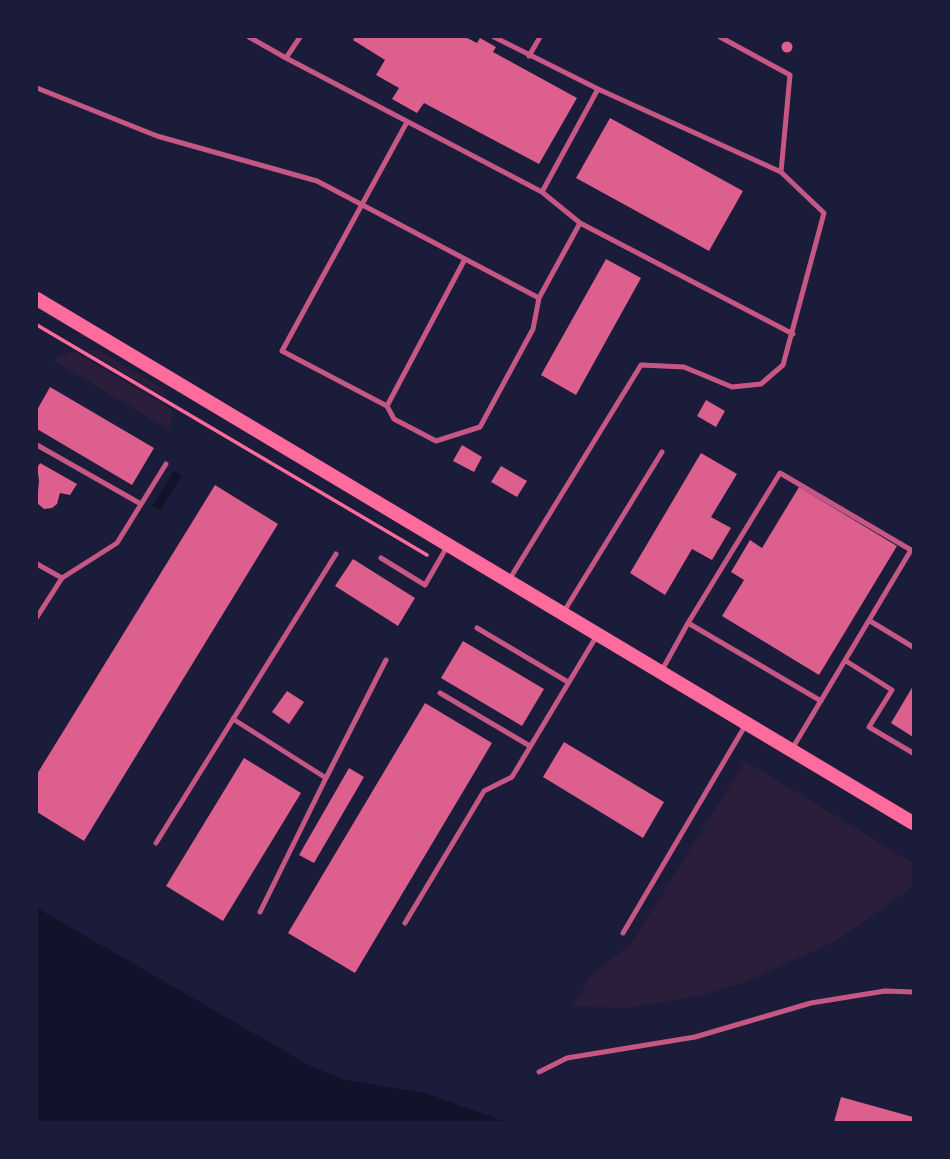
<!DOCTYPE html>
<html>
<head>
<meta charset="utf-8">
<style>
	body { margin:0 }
	#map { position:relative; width:950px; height:1159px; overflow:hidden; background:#1b1b3a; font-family:Mulish,sans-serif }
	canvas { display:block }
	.frame { position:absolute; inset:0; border:38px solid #1b1b3a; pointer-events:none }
</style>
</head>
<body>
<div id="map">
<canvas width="950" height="1159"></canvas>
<div class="frame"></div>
</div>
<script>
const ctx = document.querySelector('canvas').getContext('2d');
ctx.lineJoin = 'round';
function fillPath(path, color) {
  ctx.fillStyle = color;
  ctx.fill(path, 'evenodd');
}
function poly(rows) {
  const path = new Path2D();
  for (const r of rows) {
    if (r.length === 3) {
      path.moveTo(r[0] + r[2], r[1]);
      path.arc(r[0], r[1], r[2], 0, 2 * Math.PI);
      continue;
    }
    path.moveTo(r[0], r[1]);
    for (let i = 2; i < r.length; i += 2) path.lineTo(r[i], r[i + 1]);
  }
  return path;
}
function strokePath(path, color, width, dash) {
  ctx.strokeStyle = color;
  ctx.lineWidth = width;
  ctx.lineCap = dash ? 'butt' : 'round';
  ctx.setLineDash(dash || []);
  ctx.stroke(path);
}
fillPath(poly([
	[85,350,98,350,164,389,166,398],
	[73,351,171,409,171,431,53,360],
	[745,761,913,863,913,887,837,940,746,982,695,997,627,1008,573,1006,591,975,632,943]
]), '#2a1e3b');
fillPath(poly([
	[174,471,182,476,160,511,152,506],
	[37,908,312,1067,345,1080,425,1093,506,1122,37,1122]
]), '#12122b');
fillPath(poly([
	[355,37,465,37,477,43,480,38,496,47,493,52,577,98,539,164,424,103,417,113,392,99,399,88,376,75,385,60,353,40],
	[787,47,5.5],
	[610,118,743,191,709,251,576,178],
	[606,259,641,278,576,395,541,375],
	[50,387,154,448,132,485,37,429,37,410],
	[706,400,725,411,716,427,697,416],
	[462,445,482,457,474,472,453,461],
	[701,453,737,474,711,517,731,528,712,560,692,549,665,595,630,573],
	[40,463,77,484,70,495,60,493,57,504,52,508,44,509,37,503,39,480,37,468],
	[501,466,527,481,517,497,491,482],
	[215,485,278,524,84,841,37,812,37,774],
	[799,487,897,546,819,675,722,616,744,580,731,572,750,540,762,548],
	[353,559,415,598,398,626,335,586],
	[463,641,544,689,522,726,441,678],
	[913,686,913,737,891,723],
	[287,691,304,702,289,724,272,712],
	[425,703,492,743,355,973,288,933],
	[564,742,664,802,643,838,543,777],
	[244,758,301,793,223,921,166,886],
	[349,768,364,777,314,863,299,855],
	[841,1097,913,1117,913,1122,834,1122]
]), '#dd5f8e');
strokePath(poly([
	[37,325,427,555]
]), '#ff6b9d', 3.5);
strokePath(poly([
	[249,37,286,58,300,37],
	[494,37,598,89,781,172,824,213,783,365,761,384,732,387,684,367,641,365,509,580],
	[720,37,790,75,781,172],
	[529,56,540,37],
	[286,58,542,192,580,223,793,334],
	[37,88,157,136,317,181,539,298,580,223],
	[407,122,282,351,387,406,465,259],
	[542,192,598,89],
	[387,406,394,419,436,441,480,427,533,329,539,298],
	[37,445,141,504],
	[381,558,425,585,448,545],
	[37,564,62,578,117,543,166,464],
	[563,613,662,452],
	[37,617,62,578],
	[870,621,913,647],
	[688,623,821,701],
	[477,628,568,682],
	[846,661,892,690,869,727,913,753],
	[661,672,688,623,780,473,911,550,792,749],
	[440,693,530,746],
	[233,719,326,778,260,912],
	[326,778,386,660],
	[156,843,336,554],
	[405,923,484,791,512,777,596,637],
	[623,933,745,726],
	[539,1072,567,1058,695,1037,811,1003,885,991,913,992]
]), '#c65784', 5);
strokePath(poly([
	[37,299,913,823]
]), '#ff6b9d', 14);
</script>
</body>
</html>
